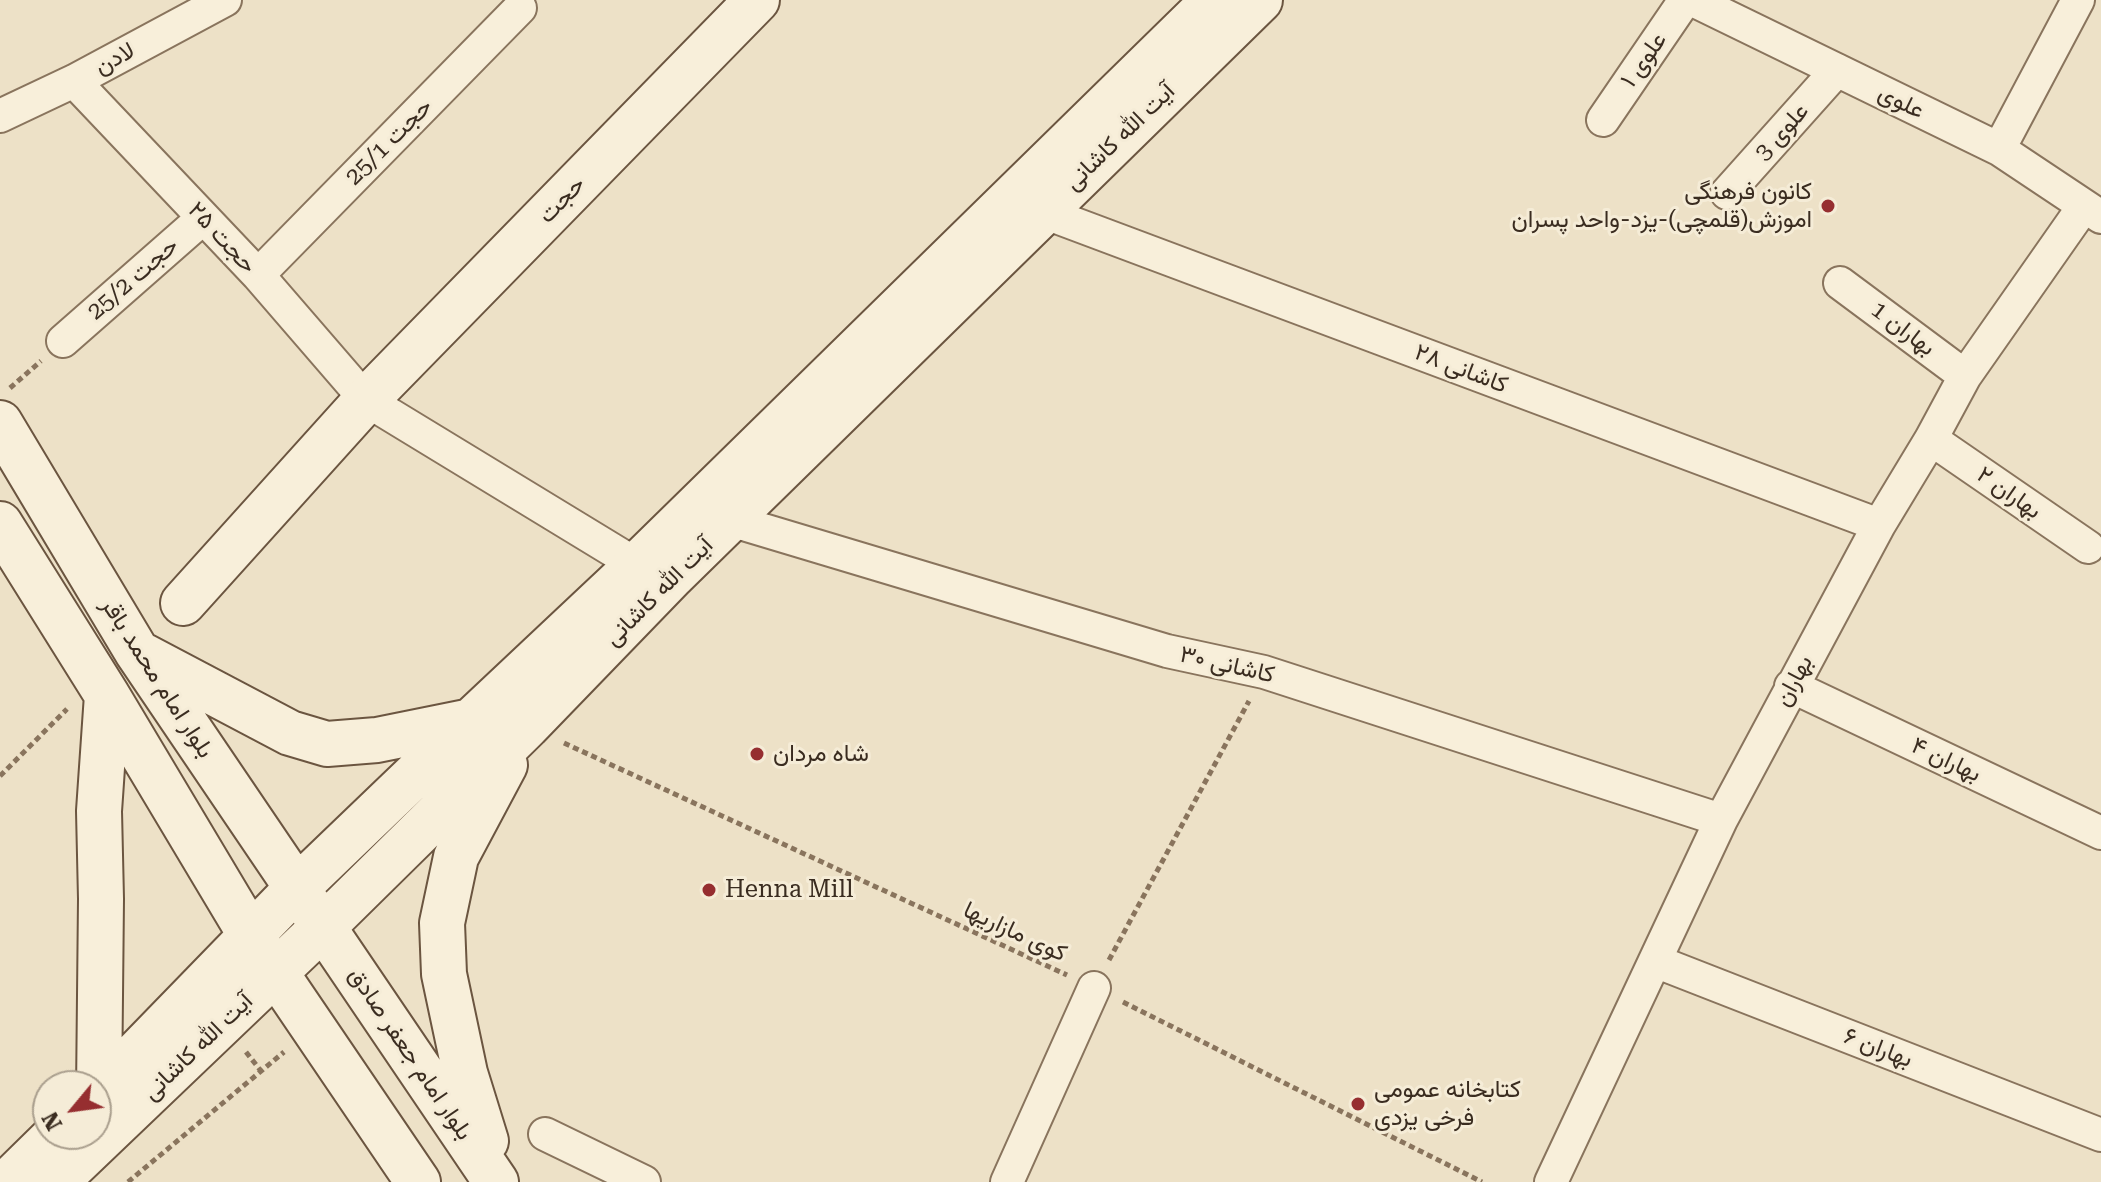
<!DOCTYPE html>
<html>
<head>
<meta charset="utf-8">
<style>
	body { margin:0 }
	#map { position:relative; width:2101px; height:1182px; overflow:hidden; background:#ede1c7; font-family:"Roboto Serif",serif }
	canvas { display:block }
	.north { position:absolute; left:32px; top:1070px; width:80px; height:80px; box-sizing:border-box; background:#f5ecd7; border:2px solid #aa9f8e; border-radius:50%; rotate:241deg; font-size:22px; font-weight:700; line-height:32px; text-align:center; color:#3a2c20 }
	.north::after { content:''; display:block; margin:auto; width:28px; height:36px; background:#962e30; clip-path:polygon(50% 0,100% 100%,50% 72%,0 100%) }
</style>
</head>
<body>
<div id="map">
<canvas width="2101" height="1182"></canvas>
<div class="north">N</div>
</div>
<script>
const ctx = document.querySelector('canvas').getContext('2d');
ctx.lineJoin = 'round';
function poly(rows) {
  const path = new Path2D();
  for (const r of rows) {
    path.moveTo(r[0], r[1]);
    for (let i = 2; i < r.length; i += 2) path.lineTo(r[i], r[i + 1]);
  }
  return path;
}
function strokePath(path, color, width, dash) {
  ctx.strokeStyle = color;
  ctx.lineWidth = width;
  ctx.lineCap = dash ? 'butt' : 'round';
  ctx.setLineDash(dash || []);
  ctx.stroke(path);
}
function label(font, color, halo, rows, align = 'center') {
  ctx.font = font + ' "Roboto Serif",Vazirmatn,serif';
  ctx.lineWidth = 6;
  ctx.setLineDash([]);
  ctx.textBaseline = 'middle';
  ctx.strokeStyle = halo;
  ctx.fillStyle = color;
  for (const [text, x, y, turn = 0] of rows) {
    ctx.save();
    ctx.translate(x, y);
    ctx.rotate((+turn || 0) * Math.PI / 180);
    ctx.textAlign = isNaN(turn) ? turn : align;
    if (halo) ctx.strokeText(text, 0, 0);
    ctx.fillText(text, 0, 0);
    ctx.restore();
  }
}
const street = poly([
	[1693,0,1999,149,2101,217],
	[74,81,258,275,366,400,637,565],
	[0,116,74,81,225,0],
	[1603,120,1685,0],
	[1999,149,2078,0],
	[1727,193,1837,70],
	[1043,212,1879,525],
	[258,275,520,8],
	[1840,283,1965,376],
	[63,341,203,218],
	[1931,439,2088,547],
	[730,520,1167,651,1264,672,1721,820],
	[1791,686,2101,833],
	[1655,961,2101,1135],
	[545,1134,644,1182],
	[1007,1182,1094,988],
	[1551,1182,1721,820,1879,525,1931,439,1965,376,2084,206]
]);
const secondary = poly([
	[0,423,137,652,496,1182],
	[0,524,107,695,251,936,418,1182],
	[183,603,366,400,757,0],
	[144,656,290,733,327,744,377,740,471,721],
	[99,1092,101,899,99,811,107,695],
	[96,1095,297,888,471,721,637,565,1214,0],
	[486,1141,465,1073,444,974,442,923,456,857,505,765],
	[8,1182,57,1134],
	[56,1182,324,926,527,726,672,576,1260,0]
]);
strokePath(street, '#89745d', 36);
strokePath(secondary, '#6b5540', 48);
strokePath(poly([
	[10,388,41,361],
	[564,743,1067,975],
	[0,776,67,709],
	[1109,960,1249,701],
	[1123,1002,1482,1182],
	[246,1052,261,1071],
	[128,1182,284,1052]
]), '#89745d', 5, [6, 4]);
strokePath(street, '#f8efda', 32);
strokePath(secondary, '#f8efda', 44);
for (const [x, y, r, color] of [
	[1828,206,8,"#962e30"],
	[757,754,8,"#962e30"],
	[709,890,8,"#962e30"],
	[1358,1104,8,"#962e30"]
]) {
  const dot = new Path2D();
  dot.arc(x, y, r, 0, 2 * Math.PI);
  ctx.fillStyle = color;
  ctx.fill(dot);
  strokePath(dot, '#f5ecd7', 3);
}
label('24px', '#3a2c20', '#f5ecd7', [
	["لادن",115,59,-28],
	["علوی ۱",1644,60,-55],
	["علوی",1901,102,26],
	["علوی 3",1782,132,-48],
	["آیت الله کاشانی",1120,137,-44],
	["حجت 25/1",389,142,-45],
	["حجت",562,200,-46],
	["حجت ۲۵",222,238,47],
	["حجت 25/2",133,279,-41],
	["بهاران 1",1903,329,37],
	["کاشانی ۲۸",1461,369,21],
	["بهاران ۲",2009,493,35],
	["آیت الله کاشانی",659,592,-45],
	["کاشانی ۳۰",1227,665,13],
	["بلوار امام محمد باقر",157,678,57],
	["بهاران",1794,681,-62],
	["بهاران ۴",1946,760,25],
	["کوی مازاریها",1015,932,25],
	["آیت الله کاشانی",198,1047,-44],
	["بهاران ۶",1878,1048,21],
	["بلوار امام جعفر صادق",410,1054,56]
]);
label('24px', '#3a2c20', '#f5ecd7', [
	["کانون فرهنگی",1812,192,"right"],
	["اموزش(قلمچی)-یزد-واحد پسران",1812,220,"right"],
	["شاه مردان",773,754],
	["Henna Mill",725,890],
	["کتابخانه عمومی",1374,1090],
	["فرخی یزدی",1374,1118]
], 'left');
</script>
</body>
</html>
